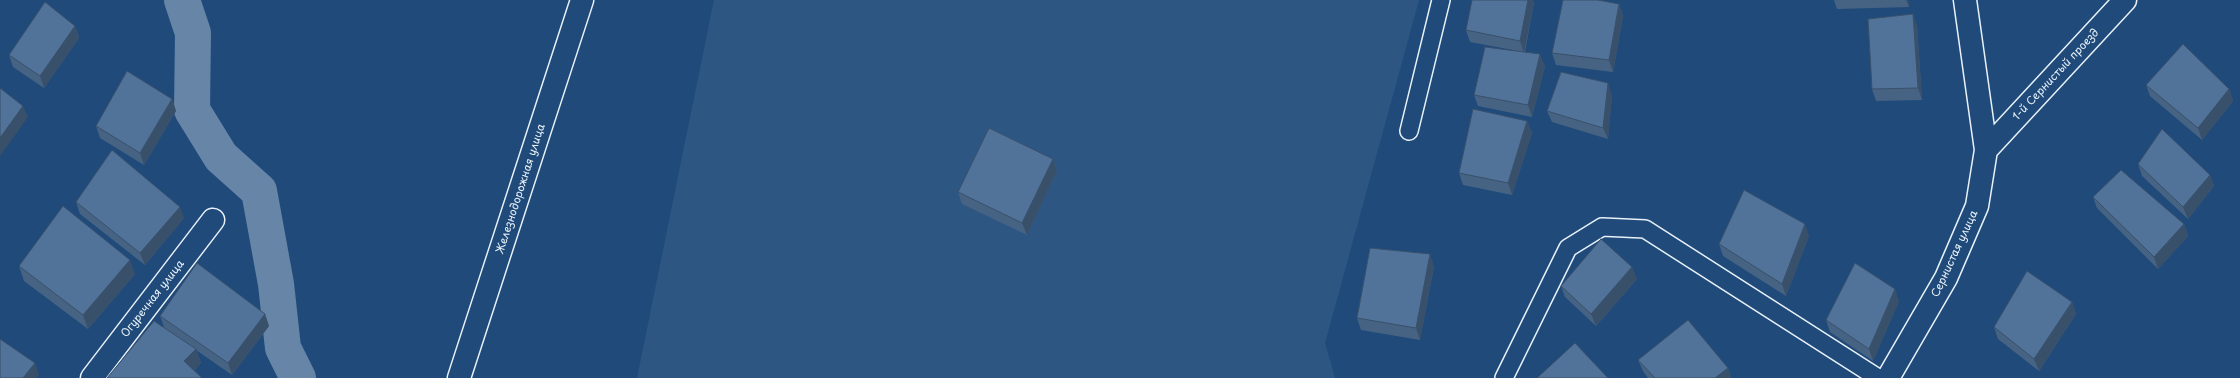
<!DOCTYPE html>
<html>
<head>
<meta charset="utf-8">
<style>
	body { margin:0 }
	canvas { display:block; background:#1f4a7a }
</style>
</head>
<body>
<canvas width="2240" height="378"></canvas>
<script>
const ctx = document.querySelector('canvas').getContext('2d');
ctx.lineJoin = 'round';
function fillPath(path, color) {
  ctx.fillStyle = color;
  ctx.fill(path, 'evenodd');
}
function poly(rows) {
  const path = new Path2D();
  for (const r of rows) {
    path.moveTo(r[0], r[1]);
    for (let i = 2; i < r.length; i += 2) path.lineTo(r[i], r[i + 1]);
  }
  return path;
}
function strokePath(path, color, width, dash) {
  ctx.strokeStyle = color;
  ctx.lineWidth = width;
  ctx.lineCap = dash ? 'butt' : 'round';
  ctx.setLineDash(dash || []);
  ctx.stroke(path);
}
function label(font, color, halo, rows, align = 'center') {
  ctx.font = font + ' "Playpen Sans",sans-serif';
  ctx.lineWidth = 3;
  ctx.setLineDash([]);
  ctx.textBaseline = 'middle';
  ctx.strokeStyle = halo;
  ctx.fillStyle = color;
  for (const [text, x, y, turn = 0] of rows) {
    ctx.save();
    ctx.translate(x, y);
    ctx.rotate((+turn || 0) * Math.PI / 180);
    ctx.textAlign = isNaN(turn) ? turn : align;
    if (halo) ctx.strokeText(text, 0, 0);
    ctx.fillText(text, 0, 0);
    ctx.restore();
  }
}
fillPath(poly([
	[714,0,1419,0,1325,343,1335,378,637,378]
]), '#2e5683');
strokePath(poly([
	[182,0,193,33,192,110,221,157,259,191,276,284,283,348,298,378]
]), '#6685a7', 36);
const service = poly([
	[1409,131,1441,0],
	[1504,378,1568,248,1602,227,1645,229,1878,378]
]);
const minor = poly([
	[1986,150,2125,0],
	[92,378,213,220],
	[1888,378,1946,278,1977,206,1986,150,1965,0]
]);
const tertiary = poly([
	[459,378,582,0]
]);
strokePath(service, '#e8f1f8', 20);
strokePath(minor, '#e8f1f8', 25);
strokePath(tertiary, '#e8f1f8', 25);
strokePath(service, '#1f4a7a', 17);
strokePath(minor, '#1f4a7a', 22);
strokePath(tertiary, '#1f4a7a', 22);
fillPath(poly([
	[1834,0,1908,0,1909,7,1837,9],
	[1534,2,1525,52,1545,66,1532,117,1478,106,1474,95,1518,51,1470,42,1466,30],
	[1619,4,1623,16,1613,72,1556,65,1552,53],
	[1917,25,1922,100,1876,101,1872,89],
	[75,26,79,38,44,88,13,67,9,55],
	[2146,85,2229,89,2233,101,2202,140,2150,96],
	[1612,95,1608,139,1552,122,1547,111],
	[172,99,176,111,144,165,100,138,96,126],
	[1527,121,1532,133,1512,195,1463,185,1459,173],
	[1053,159,1057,171,1027,235,962,204,958,192],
	[2138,164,2210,175,2214,186,2188,219,2142,176],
	[2093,197,2184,224,2188,236,2158,269,2097,208],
	[76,202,184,218,145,265,80,214],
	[1809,236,1786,296,1723,256,1719,244],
	[19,266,135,274,88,329,24,281],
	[1434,266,1420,340,1361,330,1357,318],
	[1637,279,1596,326,1565,297,1561,286],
	[1899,301,1873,361,1830,332,1826,320],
	[2072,302,2076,314,2039,371,1998,339,1994,327],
	[265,314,269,326,232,375,196,350,201,363,194,371,107,378,164,327,160,316],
	[1638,360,1728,368,1731,378,1648,378,1643,371]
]), '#466384');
fillPath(poly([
	[1528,0,1533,0,1534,2,1524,53,1520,41],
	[1906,0,1908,0,1909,7],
	[1619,4,1623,16,1613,72,1609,60],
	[1913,14,1917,25,1922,100,1918,88],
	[75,26,79,38,44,88,40,76],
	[1540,54,1545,66,1532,117,1528,105],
	[1608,83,1612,95,1608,139,1603,128],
	[2229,89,2233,101,2202,140,2198,128],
	[172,99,176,111,144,165,140,153],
	[23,106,28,117,0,156,0,138],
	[1527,121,1532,133,1512,195,1508,183],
	[1053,159,1057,171,1027,235,1022,223],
	[2210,175,2214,186,2188,219,2183,207],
	[180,207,184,218,145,265,140,253],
	[1805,224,1809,236,1786,296,1782,284],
	[2184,224,2188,236,2158,269,2154,257],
	[1430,254,1434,266,1420,340,1416,328],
	[130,260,135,274,88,329,83,315],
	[1632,267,1637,279,1596,326,1591,314],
	[1895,289,1899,301,1873,361,1869,349],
	[2072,302,2076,314,2039,371,2034,359],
	[265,314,269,326,232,375,228,363],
	[196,349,201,363,190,376,184,361],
	[35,363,39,375,36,378,23,378],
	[1728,368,1731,378,1715,378]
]), '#39506b');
const building = poly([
	[1472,0,1528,0,1520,41,1466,30,1472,0],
	[1563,0,1598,0,1619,4,1609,60,1552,53,1563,0],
	[45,2,75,26,40,76,9,55,45,2],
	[1913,14,1918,88,1872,89,1868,19,1913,14],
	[2183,44,2229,89,2198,128,2146,85,2183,44],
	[1485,47,1540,54,1528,105,1474,95,1485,47],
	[127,71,172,99,140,153,96,126,127,71],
	[1561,72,1608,83,1603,128,1547,111,1561,72],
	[0,88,23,106,0,138,0,88],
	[1473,109,1527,121,1508,183,1459,173,1473,109],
	[989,128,1053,159,1022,223,958,192,989,128],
	[2162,129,2210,175,2183,207,2138,164,2162,129],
	[112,150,180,207,140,253,76,202,112,150],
	[2121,170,2184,224,2154,257,2093,197,2121,170],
	[1744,190,1805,224,1782,284,1719,244,1744,190],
	[63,206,130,260,83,315,19,266,63,206],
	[1601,239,1632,267,1591,314,1561,286,1601,239],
	[1370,248,1430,254,1416,328,1357,318,1370,248],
	[197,263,265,314,228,363,160,316,197,263],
	[1855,263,1895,289,1869,349,1826,320,1855,263],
	[2027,271,2072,302,2034,359,1994,327,2027,271],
	[1688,320,1728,368,1715,378,1655,378,1638,360,1688,320],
	[154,321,196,349,184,361,202,378,107,378,154,321],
	[0,339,35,363,23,378,0,378,0,339],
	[1575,343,1608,378,1537,378,1575,343]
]);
fillPath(building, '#517399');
strokePath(building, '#39506b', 1);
label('11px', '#e8f1f8', '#1f4a7a', [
	["1-й Сернистый проезд",2056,75,-47],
	["Железнодорожная улица",521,189,-72],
	["Сернистая улица",1955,254,-65],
	["Огуречная улица",153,299,-52]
]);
</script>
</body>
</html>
